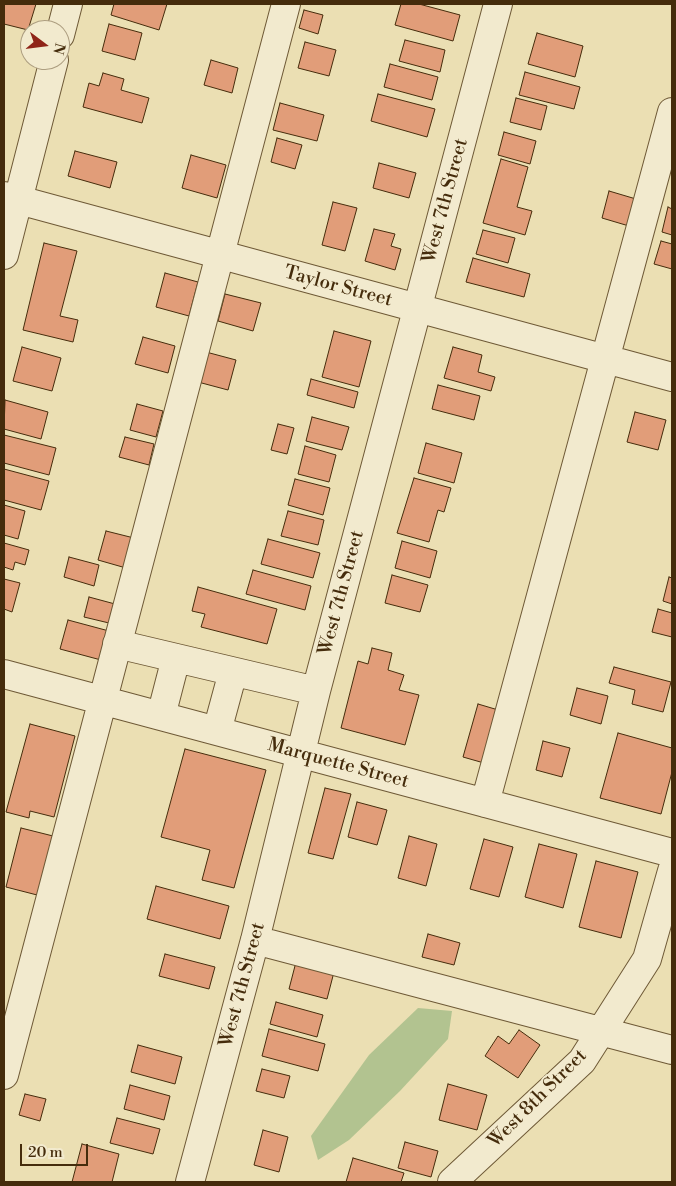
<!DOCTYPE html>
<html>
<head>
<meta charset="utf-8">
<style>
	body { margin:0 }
	#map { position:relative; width:676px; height:1186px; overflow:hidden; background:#ebdfb3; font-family:"Libre Bodoni",serif }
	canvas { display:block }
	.frame { position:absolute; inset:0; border:5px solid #452c0c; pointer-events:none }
	.north { position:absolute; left:20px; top:20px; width:50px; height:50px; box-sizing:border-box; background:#f2eace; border:1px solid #ad9e80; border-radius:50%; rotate:105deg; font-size:14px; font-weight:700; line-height:20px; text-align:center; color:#452c0c }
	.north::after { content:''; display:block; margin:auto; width:18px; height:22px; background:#8f2418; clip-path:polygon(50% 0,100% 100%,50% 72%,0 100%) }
	.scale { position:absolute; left:20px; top:1144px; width:68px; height:22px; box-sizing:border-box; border:2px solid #452c0c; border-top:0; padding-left:6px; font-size:15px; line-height:18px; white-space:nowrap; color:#452c0c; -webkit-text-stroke:4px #f2eace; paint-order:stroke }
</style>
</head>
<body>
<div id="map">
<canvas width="676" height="1186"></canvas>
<div class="frame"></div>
<div class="north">N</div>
<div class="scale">20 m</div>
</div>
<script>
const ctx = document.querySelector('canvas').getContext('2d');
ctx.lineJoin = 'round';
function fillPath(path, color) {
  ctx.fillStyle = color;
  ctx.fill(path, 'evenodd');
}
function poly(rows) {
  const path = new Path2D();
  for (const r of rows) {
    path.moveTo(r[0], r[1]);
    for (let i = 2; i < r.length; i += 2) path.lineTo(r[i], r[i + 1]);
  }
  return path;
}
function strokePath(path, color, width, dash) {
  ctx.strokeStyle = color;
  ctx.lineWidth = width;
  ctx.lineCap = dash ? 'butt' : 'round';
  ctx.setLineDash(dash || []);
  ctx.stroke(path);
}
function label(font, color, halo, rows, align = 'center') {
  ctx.font = font + ' "Libre Bodoni",serif';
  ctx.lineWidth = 4;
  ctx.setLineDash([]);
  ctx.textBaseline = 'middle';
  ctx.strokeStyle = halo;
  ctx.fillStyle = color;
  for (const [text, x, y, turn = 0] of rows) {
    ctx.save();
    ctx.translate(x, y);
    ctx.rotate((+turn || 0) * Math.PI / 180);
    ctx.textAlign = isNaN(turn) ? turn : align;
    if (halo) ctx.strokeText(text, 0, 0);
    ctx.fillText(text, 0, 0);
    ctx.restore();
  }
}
fillPath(poly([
	[418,1008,452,1011,448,1039,400,1091,349,1140,318,1160,311,1136,369,1055]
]), '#b2c390');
const building = poly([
	[4,4,36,4,28,30,4,24,4,4],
	[114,4,167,4,159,30,111,15,114,4],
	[401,4,419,4,460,15,453,41,395,25,401,4],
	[304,10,323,15,318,34,299,28,304,10],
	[109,24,142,33,135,60,102,51,109,24],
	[537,33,583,46,575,77,528,64,537,33],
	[405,40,445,50,440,72,399,61,405,40],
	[305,42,336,50,329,76,298,68,305,42],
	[211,60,238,68,232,93,204,85,211,60],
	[390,64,438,77,432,100,384,87,390,64],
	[525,72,580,87,574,109,519,95,525,72],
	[103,73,124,79,121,90,149,98,142,123,83,107,89,83,99,86,103,73],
	[378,94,435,109,427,137,371,121,378,94],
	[516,98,547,106,541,130,510,122,516,98],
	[280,103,324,115,317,141,273,130,280,103],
	[504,132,536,141,530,164,498,155,504,132],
	[277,138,302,145,295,169,271,162,277,138],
	[75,151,117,162,110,188,68,176,75,151],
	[191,155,226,165,217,198,182,188,191,155],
	[501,159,528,167,517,207,532,211,525,235,483,223,501,159],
	[379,163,416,173,409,198,373,188,379,163],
	[609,191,636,199,629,226,602,218,609,191],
	[333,202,357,208,345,251,322,245,333,202],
	[668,207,672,209,672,235,662,232,668,207],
	[374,229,395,234,391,246,401,249,395,270,365,261,374,229],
	[483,230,515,238,508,263,476,254,483,230],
	[661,241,672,244,672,269,654,264,661,241],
	[44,243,77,251,60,316,78,320,73,342,23,330,44,243],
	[473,258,530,274,524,297,466,282,473,258],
	[165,273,198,282,189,316,156,307,165,273],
	[225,294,261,303,253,331,218,321,225,294],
	[334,331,371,341,359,387,322,377,334,331],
	[143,337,175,346,168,373,135,364,143,337],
	[22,347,61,358,52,391,13,381,22,347],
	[453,347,482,355,478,372,495,377,491,391,444,378,453,347],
	[206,352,236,360,228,390,198,382,206,352],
	[311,379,358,392,354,408,307,395,311,379],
	[438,385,480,396,474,420,432,409,438,385],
	[5,400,48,412,41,439,4,429,5,400],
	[137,404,163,411,156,437,130,430,137,404],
	[635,412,666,420,658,450,627,442,635,412],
	[312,417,349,427,342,450,306,441,312,417],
	[278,424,294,428,287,454,271,450,278,424],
	[4,435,56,448,49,475,4,463,4,435],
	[125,437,154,444,149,465,119,457,125,437],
	[426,443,462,453,454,483,418,473,426,443],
	[305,446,336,455,329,482,298,474,305,446],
	[4,469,49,481,41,510,4,500,4,469],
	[414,478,451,488,444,512,438,510,429,542,397,533,414,478],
	[295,479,330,488,323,515,288,505,295,479],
	[4,505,25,511,18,539,4,535,4,505],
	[288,511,324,520,318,545,281,536,288,511],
	[106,531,134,538,126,568,98,560,106,531],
	[268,539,320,553,313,578,261,564,268,539],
	[402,541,437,551,430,578,395,568,402,541],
	[4,543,29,550,25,565,15,562,13,570,4,567,4,543],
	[69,557,99,565,94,586,64,577,69,557],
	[253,570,311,586,305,610,246,594,253,570],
	[392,575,428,585,420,612,385,603,392,575],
	[669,577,672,578,672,604,663,601,669,577],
	[4,579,20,583,12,612,4,609,4,579],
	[198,587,277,609,267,644,201,627,205,614,192,611,198,587],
	[89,597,115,604,109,623,84,617,89,597],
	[658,609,672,613,672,637,652,632,658,609],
	[68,620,109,631,101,660,60,649,68,620],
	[372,648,392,653,388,670,404,675,399,690,419,695,405,745,341,728,358,661,368,664,372,648],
	[614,667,671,682,663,712,632,704,635,690,609,683,614,667],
	[577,688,608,696,601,724,570,715,577,688],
	[478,704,505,712,491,765,463,757,478,704],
	[30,724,75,736,54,817,30,811,29,818,6,812,30,724],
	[618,733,672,748,672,772,661,814,600,798,618,733],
	[543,741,570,748,562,777,536,770,543,741],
	[185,749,266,770,234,888,202,880,210,850,161,837,185,749],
	[325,788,351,794,333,859,308,853,325,788],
	[357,802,387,810,377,845,348,837,357,802],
	[21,828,57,837,41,896,6,887,21,828],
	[409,836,437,844,426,886,398,878,409,836],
	[484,839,513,847,499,897,470,889,484,839],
	[539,844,577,854,563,908,525,897,539,844],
	[596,861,638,872,621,938,579,927,596,861],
	[156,886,229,906,220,939,147,919,156,886],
	[428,934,460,943,454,965,422,957,428,934],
	[165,954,215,967,209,989,159,976,165,954],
	[296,962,334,972,327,999,289,989,296,962],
	[276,1002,323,1015,317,1037,270,1024,276,1002],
	[269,1029,325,1044,318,1071,262,1056,269,1029],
	[519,1030,540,1045,518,1078,485,1056,498,1036,509,1044,519,1030],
	[138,1045,182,1057,175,1084,131,1072,138,1045],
	[262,1069,290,1076,284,1098,256,1091,262,1069],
	[448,1084,487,1095,477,1130,439,1120,448,1084],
	[130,1085,170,1096,164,1120,124,1109,130,1085],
	[25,1094,46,1099,40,1121,19,1115,25,1094],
	[117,1118,160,1129,153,1154,110,1143,117,1118],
	[263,1130,288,1137,279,1172,254,1165,263,1130],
	[405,1142,438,1151,431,1177,398,1168,405,1142],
	[82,1144,119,1154,112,1182,72,1182,82,1144],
	[353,1158,404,1173,401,1182,346,1182,353,1158]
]);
fillPath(building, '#e19d79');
strokePath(building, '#452c0c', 1);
const minor = poly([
	[60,35,68,4],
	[4,196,672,377],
	[4,255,54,60],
	[117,644,316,691],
	[4,674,672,853],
	[161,716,176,658],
	[217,731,233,672],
	[485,803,672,112],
	[255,940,672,1050],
	[4,1075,286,4],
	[190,1182,255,940,316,691,498,4],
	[452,1182,582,1061,647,959,672,871]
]);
strokePath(minor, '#6e5936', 30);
strokePath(minor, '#f2eace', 28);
label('19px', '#452c0c', '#f2eace', [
	["West 7th Street",446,201,-75],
	["Taylor Street",338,287,15],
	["West 7th Street",342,593,-75],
	["Marquette Street",338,764,15],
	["West 7th Street",243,985,-75],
	["West 8th Street",538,1099,-45]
]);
</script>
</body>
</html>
